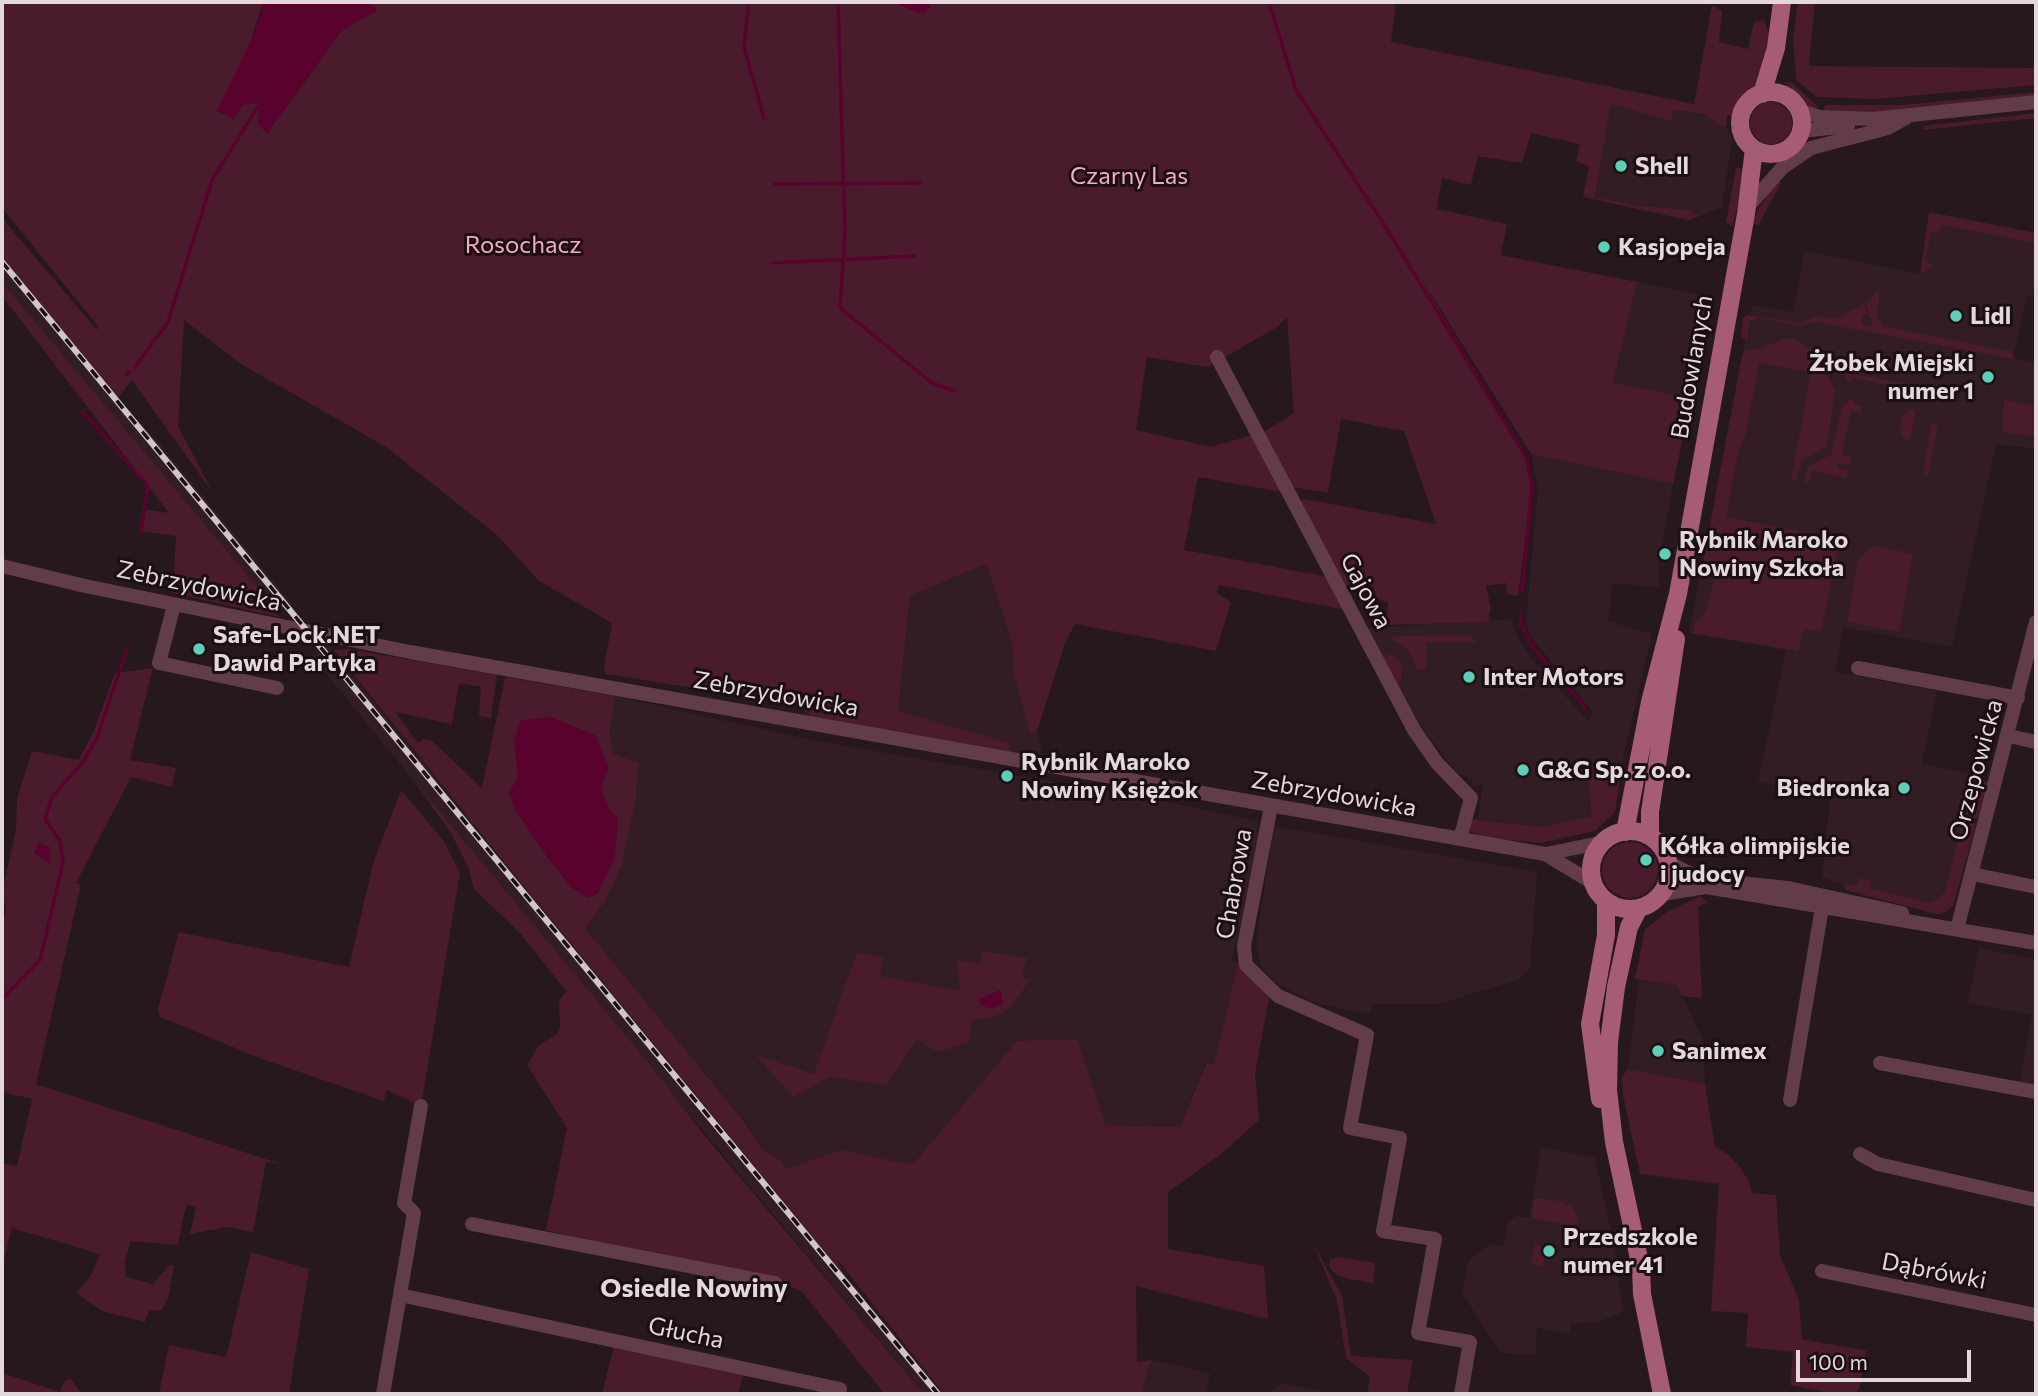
<!DOCTYPE html>
<html>
<head>
<meta charset="utf-8">
<style>
	body { margin:0 }
	#map { position:relative; width:2038px; height:1396px; overflow:hidden; background:#26181c; font-family:Commissioner,sans-serif }
	canvas { display:block }
	.frame { position:absolute; inset:0; border:4px solid #e3d9dc; pointer-events:none }
	.scale { position:absolute; left:1796px; top:1350px; width:175px; height:32px; box-sizing:border-box; border:4px solid #e3d9dc; border-top:0; padding-left:9px; font-size:21px; line-height:24px; white-space:nowrap; color:#e3d9dc; -webkit-text-stroke:5px #1c0f13; paint-order:stroke }
</style>
</head>
<body>
<div id="map">
<canvas width="2038" height="1396"></canvas>
<div class="frame"></div>
<div class="scale">100 m</div>
</div>
<script>
const ctx = document.querySelector('canvas').getContext('2d');
ctx.lineJoin = 'round';
function fillPath(path, color) {
  ctx.fillStyle = color;
  ctx.fill(path, 'evenodd');
}
function poly(rows) {
  const path = new Path2D();
  for (const r of rows) {
    if (r.length === 3) {
      path.moveTo(r[0] + r[2], r[1]);
      path.arc(r[0], r[1], r[2], 0, 2 * Math.PI);
      continue;
    }
    path.moveTo(r[0], r[1]);
    for (let i = 2; i < r.length; i += 2) path.lineTo(r[i], r[i + 1]);
  }
  return path;
}
function strokePath(path, color, width, dash) {
  ctx.strokeStyle = color;
  ctx.lineWidth = width;
  ctx.lineCap = dash ? 'butt' : 'round';
  ctx.setLineDash(dash || []);
  ctx.stroke(path);
}
function label(font, color, halo, rows, align = 'center') {
  ctx.font = font + ' Commissioner,sans-serif';
  ctx.lineWidth = 6;
  ctx.setLineDash([]);
  ctx.textBaseline = 'middle';
  ctx.strokeStyle = halo;
  ctx.fillStyle = color;
  for (const [text, x, y, turn = 0] of rows) {
    ctx.save();
    ctx.translate(x, y);
    ctx.rotate((+turn || 0) * Math.PI / 180);
    ctx.textAlign = isNaN(turn) ? turn : align;
    if (halo) ctx.strokeText(text, 0, 0);
    ctx.fillText(text, 0, 0);
    ctx.restore();
  }
}
fillPath(poly([
	[1611,103,1671,120,1673,110,1704,114,1720,126,1726,126,1732,140,1722,207,1700,216,1684,209,1641,206,1595,197],
	[1929,212,2036,233,2036,296,2027,295,2013,358,2036,363,2036,449,1996,444,1952,647,1843,627,1835,672,1937,691,1922,764,1983,776,1950,906,1935,915,1822,877,1830,797,1758,782,1786,650,1689,633,1752,305,1793,312,1805,251,1920,274],
	[2,258,117,399,161,445,294,606,275,608,155,465,2,282],
	[1637,282,1703,295,1705,309,1691,398,1613,384],
	[1531,454,1673,484,1658,569,1659,587,1613,583,1608,621,1652,634,1620,770,1589,803,1591,816,1544,827,1478,819,1483,784,1471,787,1472,780,1456,772,1417,721,1365,628,1511,619,1518,638,1531,658,1589,722,1592,711,1530,636,1526,621,1538,489],
	[986,564,1012,643,1013,672,1030,733,1037,732,1044,758,1009,752,898,711,910,596],
	[329,646,483,837,944,1394,924,1394,548,946,312,656],
	[615,696,811,740,1159,800,1257,821,1259,840,1232,960,1238,962,1214,1064,1205,1064,1180,1127,1106,1125,1077,1040,1002,1061,843,1248,779,1159,763,1149,747,1124,585,928,604,903,630,826,636,799,638,763,613,753,608,732],
	[1274,826,1537,872,1530,969,1518,980,1438,1004,1373,1004,1369,1014,1315,1003,1275,982,1262,968,1256,944],
	[1979,948,2036,959,2036,1089,2019,1086,2032,1015,1968,1003],
	[1639,980,1677,985,1703,1040,1705,1084,1628,1069],
	[1541,1147,1595,1158,1616,1255,1623,1312,1598,1322,1571,1324,1570,1334,1537,1328,1535,1355,1501,1353,1462,1293,1469,1260,1491,1244,1504,1246,1508,1223,1516,1216,1529,1218],
	[1151,1360,1210,1373,1206,1394,1141,1394],
	[1281,1383,1320,1391,1320,1394,1267,1394]
]), '#321d24');
fillPath(poly([
	[2,2,263,2,252,36,243,105,261,102,267,134,342,30,377,10,367,2,895,2,918,13,926,12,928,2,1396,2,1391,42,1694,104,1712,5,1722,11,1719,42,1748,49,1754,22,1764,20,1769,34,1772,22,1770,47,1757,90,1743,102,1733,119,1734,116,1727,115,1726,126,1720,126,1704,114,1674,110,1671,121,1611,104,1595,197,1641,206,1684,209,1700,216,1688,220,1583,197,1589,166,1576,161,1580,144,1531,133,1522,163,1478,156,1471,185,1442,178,1437,209,1507,224,1501,255,1637,282,1613,383,1691,398,1673,484,1531,454,1416,270,1526,457,1532,486,1518,596,1507,594,1506,583,1486,586,1491,608,1488,622,1386,625,1388,602,1377,598,1372,585,1350,591,1365,628,1298,502,1305,499,1436,524,1404,431,1341,419,1328,493,1291,487,1264,432,1294,413,1287,317,1277,327,1208,367,1147,357,1136,430,1211,447,1252,435,1282,492,1198,477,1184,550,1329,577,1346,610,1219,585,1217,593,1231,602,1216,651,1075,624,1065,643,1037,732,1030,733,1013,672,1012,643,986,564,910,596,898,711,1010,743,1009,752,812,717,796,704,606,674,604,667,612,623,539,581,497,535,386,447,241,364,184,320,178,426,213,493,132,380,117,399,2,258,2,218,97,330,98,326,2,208],
	[1798,2,1815,2,1809,66,2036,68,2036,85,1875,99,1817,97,1796,80,1793,39],
	[1785,82,1791,82,1817,106,1816,112,1801,103],
	[2036,92,2036,96,1867,114,1823,114,1825,105,1902,105],
	[1771,123,21],
	[2036,113,2036,118,1924,130,1923,126],
	[1736,168,1748,169,1732,227,1726,222],
	[1777,179,1781,183,1758,226,1753,223,1758,210],
	[1929,212,2036,233,2036,243,1941,225,1939,233,1931,232,1925,262,1933,264,1932,268,1920,274],
	[2,282,275,608,279,617,173,593,176,536,139,531,142,509,169,513,2,296],
	[1880,287,1877,320,1882,321,1882,326,2008,351,2014,354,2013,359,1816,322,1802,326,1759,318,1749,322,1747,341,1741,336,1743,318,1747,315,1801,323,1818,316,1835,319,1864,304,1867,314,1863,316,1861,325,1871,327,1872,318,1869,317,1866,303],
	[1784,339,1796,339,1811,350,1835,389,1827,447,1802,460,1796,480,1791,481,1811,372,1759,363,1746,433,1738,453,1726,517,1840,539,1821,632,1804,629,1798,651,1693,633,1694,625,1707,610,1715,574,1701,572,1743,351,1761,348],
	[1848,368,1855,370,1854,374,1919,386,1918,391,1853,378,1849,383,1843,374],
	[1855,397,1853,404,1862,407,1861,414,1851,412,1842,454,1851,457,1850,465,1838,463,1837,468,1848,471,1847,478,1812,471,1809,482,1804,482,1808,466,1831,455,1843,404],
	[2004,400,2036,406,2036,437,2002,432],
	[1910,409,1916,410,1910,441,1902,437,1900,429,1902,415],
	[1931,424,1938,424,1928,475,1923,474],
	[1873,545,1913,554,1899,632,1847,622,1858,560],
	[1470,635,1477,642,1427,642,1427,665,1424,669,1417,669,1407,648,1392,640,1394,636],
	[348,649,497,675,491,718,479,716,481,687,459,683,452,724,395,712,418,743,423,739,431,740,482,788,505,677,615,696,609,732,613,753,638,763,636,799,621,867,604,903,585,928,744,1121,762,1149,779,1159,787,1169,841,1150,907,1164,916,1161,1017,1041,1077,1039,1106,1125,1180,1127,1206,1064,1214,1064,1238,962,1269,998,1255,1074,1259,1120,1221,1154,1168,1192,1168,1249,1264,1266,1268,1319,1136,1286,1137,1362,1151,1360,1141,1394,944,1394,836,1258,846,1277,508,867,334,650],
	[1380,654,1393,656,1402,663,1401,680,1396,685],
	[153,668,130,760,176,768,172,787,131,777,76,883,81,884,36,1084,281,1164,266,1162,253,1232,228,1227,190,1234,196,1207,186,1205,178,1245,131,1241,125,1261,126,1277,153,1284,170,1265,174,1266,168,1298,162,1310,149,1310,145,1322,102,1311,76,1293,91,1275,100,1254,12,1228,2,1267,2,1163,17,1166,32,1099,2,1092,2,927,6,910,2,891,16,830,17,799,32,751,79,760,95,728,115,673],
	[1522,669,1533,681,1526,691,1518,680,1518,670],
	[1624,751,1615,812,1595,831,1541,843,1497,839,1473,833,1469,829,1472,819,1544,827,1591,816,1589,773,1620,770],
	[411,777,656,1072,704,1135,924,1394,883,1392,802,1292,781,1282,647,1255,546,1230,567,1128,527,1065,539,1045,557,1034,560,1027,559,1001,566,991,519,932,474,889,469,869,451,833],
	[1988,781,1977,819,1962,815,1969,783],
	[401,790,443,840,460,873,421,1106,387,1090,384,1101,262,1059,160,1017,158,1009,179,932,349,967,373,864],
	[1963,820,1976,824,1953,906,1944,913,1937,914,1845,890,1844,883,1857,886,1859,878,1871,881,1870,888,1930,903,1938,898,1945,892],
	[1630,870,28],
	[1700,896,1707,902,1698,907,1702,998,1682,996,1677,985,1635,979,1645,929,1667,912],
	[982,951,1027,958,1021,976,1029,980,1020,995,1009,1009,994,1017,972,1020,969,1042,938,1052,917,1039,886,1085,830,1077,793,1097,756,1055,814,1074,857,952,883,958,880,976,960,991,957,960,981,963],
	[1628,1069,1705,1084,1715,1147,1728,1154,1740,1167,1750,1183,1752,1193,1776,1195,1780,1255,1799,1300,1802,1339,1867,1351,1859,1390,1853,1394,1835,1394,1790,1385,1793,1352,1746,1347,1748,1313,1711,1311,1719,1184,1640,1174,1623,1095,1622,1077],
	[1535,1198,1560,1201,1573,1207,1579,1219,1576,1226,1531,1218],
	[1313,1243,1342,1296,1351,1356,1413,1360,1407,1394,1367,1394,1370,1377,1346,1358,1337,1301],
	[1535,1244,1547,1246,1543,1267,1531,1264],
	[251,1252,309,1269,289,1394,159,1394,169,1345,226,1357],
	[1338,1257,1375,1263,1373,1284,1338,1276,1329,1267,1330,1259],
	[614,1345,744,1373,738,1394,602,1394],
	[2,1373,60,1392,65,1380,71,1379,82,1394,2,1394]
]), '#491b2d');
fillPath(poly([
	[264,2,367,2,378,10,342,30,267,134,258,124,260,102,243,105,234,119,217,111,253,36],
	[895,2,930,2,930,8,925,13,918,13],
	[551,717,595,735,609,769,601,786,607,805,618,819,615,858,598,893,587,898,570,886,547,857,514,808,509,792,518,778,514,742,519,724,521,720],
	[38,843,50,847,51,864,34,853],
	[1001,990,1003,1004,990,1009,980,1004,979,999]
]), '#59022e');
strokePath(poly([
	[749,2,744,47,764,118],
	[838,2,845,233,840,308,932,383,954,391],
	[1269,2,1296,90,1385,226,1526,457,1532,486,1522,591],
	[775,184,920,183],
	[773,263,915,256],
	[135,367,168,322,212,180,261,102],
	[126,375,129,372],
	[82,411,148,486,141,532],
	[1520,612,1521,624,1534,649,1585,707],
	[2,999,40,960,63,863,60,841,45,819,52,797,83,762,97,738,127,649]
]), '#59022e', 3.5);
strokePath(poly([
	[1800,111,1820,117,1873,119,2036,102],
	[1801,131,1848,126],
	[1752,202,1782,168,1811,148,1888,128,1906,118],
	[1217,357,1414,730,1437,763,1471,798,1460,839],
	[2,566,85,586,410,652,1545,854,1593,883],
	[174,605,159,663,277,688],
	[1858,668,2018,698],
	[2009,736,2036,742],
	[1271,806,1244,946,1246,965,1278,996,1367,1035,1350,1128,1400,1138,1383,1231,1435,1239,1418,1333,1470,1342,1461,1394],
	[1546,854,1604,842],
	[1669,863,1701,879,1788,888,1902,913],
	[1972,874,2036,887],
	[1662,894,1706,887,2036,943],
	[1957,929,2036,622],
	[1880,1063,2036,1092],
	[1790,1100,1822,907],
	[1860,1154,1878,1164,2036,1200],
	[472,1224,775,1283],
	[1822,1271,2036,1315],
	[400,1295,840,1389],
	[383,1394,414,1213,404,1203,421,1106]
]), '#623d49', 14);
strokePath(poly([
	[1771,123,31],
	[1762,94,1776,48,1782,2],
	[1630,870,39],
	[1625,832,1650,702,1678,594,1746,214,1754,149],
	[1650,836,1650,812,1676,639],
	[1639,908,1629,927,1616,987,1609,1042,1608,1090,1614,1142,1641,1268,1642,1294,1662,1394],
	[1600,1099,1590,1024,1606,935,1606,901]
]), '#a75c76', 18);
const rail = poly([
	[2,262,938,1394]
]);
strokePath(rail, '#d0c5c8', 6);
strokePath(rail, '#1c0f13', 3.5, [10]);
for (const [x, y, r, color] of [
	[1621,166,7,"#5dceb8"],
	[1604,247,7,"#5dceb8"],
	[1956,316,7,"#5dceb8"],
	[1988,377,7,"#5dceb8"],
	[1665,554,7,"#5dceb8"],
	[199,649,7,"#5dceb8"],
	[1469,677,7,"#5dceb8"],
	[1523,770,7,"#5dceb8"],
	[1007,776,7,"#5dceb8"],
	[1904,788,7,"#5dceb8"],
	[1646,860,7,"#5dceb8"],
	[1658,1051,7,"#5dceb8"],
	[1549,1251,7,"#5dceb8"]
]) {
  const dot = new Path2D();
  dot.arc(x, y, r, 0, 2 * Math.PI);
  ctx.fillStyle = color;
  ctx.fill(dot);
  strokePath(dot, '#1c0f13', 2.5);
}
label('bold 24px', '#e3d9dc', '#1c0f13', [
	["Shell",1635,166],
	["Kasjopeja",1618,247],
	["Lidl",1970,316],
	["Żłobek Miejski",1974,363,"right"],
	["numer 1",1974,391,"right"],
	["Rybnik Maroko",1679,540],
	["Nowiny Szkoła",1679,568],
	["Safe-Lock.NET",213,635],
	["Dawid Partyka",213,663],
	["Inter Motors",1483,677],
	["Rybnik Maroko",1021,762],
	["Nowiny Księżok",1021,790],
	["G&G Sp. z o.o.",1537,770],
	["Biedronka",1890,788,"right"],
	["Kółka olimpijskie",1660,846],
	["i judocy",1660,874],
	["Sanimex",1672,1051],
	["Przedszkole",1563,1237],
	["numer 41",1563,1265]
], 'left');
label('24px', '#f4abc2', '#1c0f13', [
	["Czarny Las",1129,176],
	["Rosochacz",523,245]
]);
label('24px', '#e3d9dc', '#1c0f13', [
	["Budowlanych",1692,367,-80],
	["Zebrzydowicka",199,586,12],
	["Gajowa",1366,591,62],
	["Zebrzydowicka",776,694,10],
	["Orzepowicka",1976,770,-75],
	["Zebrzydowicka",1334,794,10],
	["Chabrowa",1234,884,-80],
	["Dąbrówki",1934,1271,11],
	["Głucha",686,1333,12]
]);
label('bold 26px', '#e3d9dc', '#1c0f13', [
	["Osiedle Nowiny",694,1288]
]);
</script>
</body>
</html>
